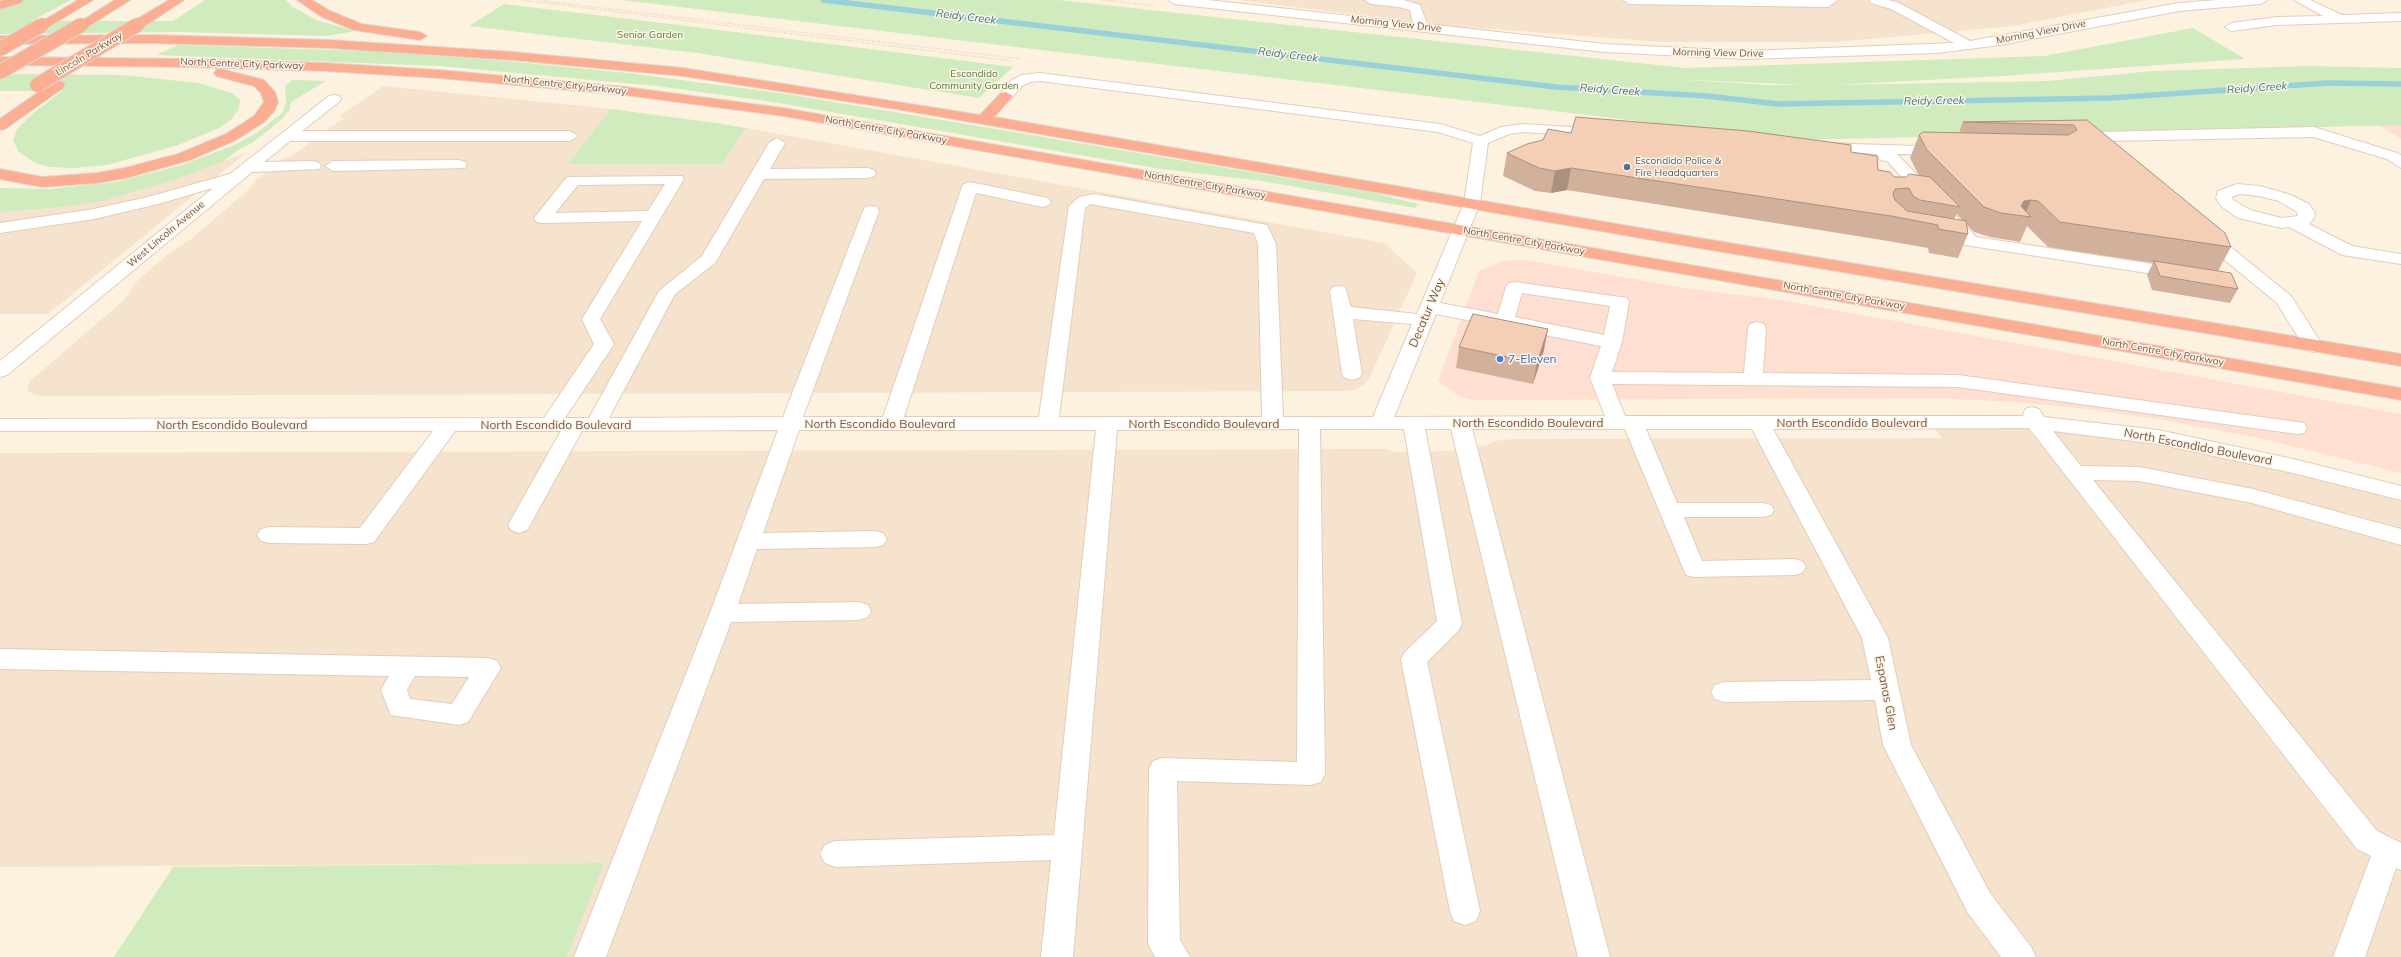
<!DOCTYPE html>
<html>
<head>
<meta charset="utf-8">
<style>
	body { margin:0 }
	canvas { display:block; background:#fdf2df }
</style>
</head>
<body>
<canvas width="2401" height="957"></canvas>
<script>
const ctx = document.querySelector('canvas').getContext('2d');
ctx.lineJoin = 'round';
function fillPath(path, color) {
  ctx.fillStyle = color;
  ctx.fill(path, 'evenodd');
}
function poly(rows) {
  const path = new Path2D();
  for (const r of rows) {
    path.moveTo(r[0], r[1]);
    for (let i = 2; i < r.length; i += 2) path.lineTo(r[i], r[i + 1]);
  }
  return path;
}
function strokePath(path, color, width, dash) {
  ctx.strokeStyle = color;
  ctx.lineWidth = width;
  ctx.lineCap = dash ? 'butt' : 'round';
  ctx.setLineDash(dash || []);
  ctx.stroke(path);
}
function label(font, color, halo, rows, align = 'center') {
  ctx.font = font + ' Mulish,sans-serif';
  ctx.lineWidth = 3;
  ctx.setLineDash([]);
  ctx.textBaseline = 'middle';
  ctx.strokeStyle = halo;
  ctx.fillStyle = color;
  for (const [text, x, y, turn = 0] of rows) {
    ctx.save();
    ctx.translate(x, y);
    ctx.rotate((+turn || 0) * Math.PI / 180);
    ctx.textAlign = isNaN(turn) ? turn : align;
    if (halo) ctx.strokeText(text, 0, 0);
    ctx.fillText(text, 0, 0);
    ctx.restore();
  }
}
fillPath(poly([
	[1238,0,2147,0,2014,26,1836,42,1661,42,1441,25],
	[383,86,611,109,569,164,722,164,746,128,1384,243,1417,273,1370,377,1365,384,1355,390,1342,391,41,396,34,395,27,390,30,381,123,301,138,280,167,255,191,239,248,190,255,181,285,157,290,157,344,118,340,116],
	[247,152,48,314,0,314,0,212,64,207,128,194,175,180],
	[2035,422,2158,437,2401,493,2401,957,567,957,604,863,0,867,0,453,1386,449,1396,452,1451,451,1488,445,1494,441,1513,439,1942,438,1931,423]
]), '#f5e3cd');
fillPath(poly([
	[2401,124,2401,139,2379,125],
	[1525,260,1691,289,1775,299,2401,414,2401,473,2259,438,2164,420,2071,407,2013,402,1933,398,1473,400,1460,397,1438,381,1479,271,1502,261]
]), '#ffdfd2');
fillPath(poly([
	[26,0,71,0,31,21,173,21,205,0,286,0,293,7,316,20,355,31,328,36,179,32,0,34,0,8],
	[621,0,1058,0,1685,68,2044,56,2193,28,2245,59,2002,76,1832,85,2048,81,2153,71,2308,66,2401,68,2401,125,1797,140],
	[1669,79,1806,85,1770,85],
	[504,4,695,27,1013,67,979,98,697,53,469,26],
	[178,45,366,51,495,60,628,73,780,93,972,125,1374,193,1418,204,1415,208,1262,181,1161,169,773,102,657,86,439,66,156,55],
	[0,74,123,75,198,83,232,93,240,100,239,108,231,120,219,128,178,145,107,165,74,168,49,167,35,163,18,151,13,140,17,129,32,114,62,91,0,91],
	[292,80,326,81,291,102,290,109,281,120,255,141,235,152,224,161,175,180,105,200,64,207,0,212,0,188,50,189,116,182,182,165,234,145,258,132,282,113,286,103,285,86],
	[611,109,716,123,746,128,722,164,568,164],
	[604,863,567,957,114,957,173,867]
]), '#d0ebbe');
strokePath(poly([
	[823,0,1556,87,1707,96,1778,104,2110,98,2328,83,2401,84]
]), '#99d0da', 5.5);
const minor = poly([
	[1168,0,1208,0,1413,23,1410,10,1399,7,1371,4,1365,0,1404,0,1420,5,1427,24,1604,44,1746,51,1954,43,1891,9,1871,3,1869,0,1888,0,1899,3,1970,41,2179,3,2217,0,2267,0,2261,4,2179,11,2000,45,1937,53,1746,59,1604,52,1174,4,1168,0],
	[1623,0,1838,0,1828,7,1629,4,1623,0],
	[2294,0,2310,0,2342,15,2401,13,2401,21,2277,25,2231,31,2225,27,2231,23,2277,17,2323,16,2294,0],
	[1040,73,1440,124,1480,136,1501,127,1522,124,1606,129,1609,132,1606,135,1601,137,1522,132,1509,134,1488,143,1480,203,1440,303,1498,314,1506,287,1509,283,1515,282,1627,298,1629,302,1622,342,1612,372,1744,373,1748,328,1750,324,1757,322,1764,324,1766,328,1763,373,1958,375,2297,422,2304,423,2307,428,2304,433,2297,434,1958,387,1612,384,1625,416,2023,416,2025,409,2032,407,2039,409,2044,417,2158,430,2293,459,2401,486,2401,500,2293,473,2158,444,2053,431,2081,466,2139,467,2253,489,2401,529,2401,545,2252,503,2139,481,2093,480,2377,831,2401,843,2401,870,2396,868,2365,957,2333,957,2371,856,2357,849,2029,428,1773,429,1888,638,1911,745,1990,893,2031,947,2036,957,2001,957,1968,913,1883,745,1875,700,1724,702,1715,699,1711,692,1715,685,1724,682,1871,680,1862,638,1752,429,1646,429,1677,503,1763,503,1771,505,1774,510,1771,515,1763,517,1684,517,1702,561,1794,559,1802,561,1806,567,1802,573,1794,575,1694,577,1686,575,1625,429,1472,429,1610,957,1578,957,1451,429,1425,429,1462,624,1459,630,1427,662,1480,911,1476,921,1465,925,1454,921,1450,911,1401,659,1405,652,1437,621,1404,429,1320,429,1325,774,1321,782,1311,785,1177,781,1180,940,1190,957,1155,957,1148,944,1149,769,1153,761,1163,758,1297,762,1299,429,1117,430,1073,957,1041,957,1051,860,835,867,825,863,820,854,825,845,835,841,1054,835,1096,430,799,430,763,533,875,531,883,533,887,539,883,545,875,547,757,549,738,604,859,602,868,605,871,611,868,617,859,620,731,622,606,957,574,957,710,613,778,430,582,431,530,525,527,530,519,533,511,530,508,525,561,431,455,431,374,542,366,544,269,543,261,541,257,535,261,529,269,527,360,528,433,431,0,431,0,419,544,418,594,344,582,319,642,221,542,223,536,222,534,218,567,177,682,176,684,179,600,319,614,344,565,418,589,418,659,291,702,256,769,143,777,138,785,143,770,169,868,168,874,170,876,173,874,176,868,178,764,179,715,263,675,294,609,418,783,417,863,211,865,207,871,206,877,207,879,211,803,417,883,417,962,187,964,184,970,182,1043,197,1049,199,1051,202,1049,205,1043,207,976,193,904,417,1039,417,1069,206,1079,197,1094,194,1267,225,1276,244,1283,417,1373,417,1412,324,1353,319,1362,374,1359,378,1352,380,1345,378,1342,374,1330,291,1333,287,1339,286,1345,287,1351,307,1417,314,1464,203,1473,143,1438,132,1040,81,1030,82,1022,86,1011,99,1001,99,999,96,1012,80,1022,75,1040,73],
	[665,184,648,211,555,213,578,185,665,184],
	[1090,204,1254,233,1258,244,1262,417,1059,417,1085,208,1090,204],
	[1522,293,1610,306,1604,335,1515,317,1522,293],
	[1436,314,1601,346,1590,378,1605,416,1394,417,1436,314],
	[334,95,339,96,341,99,339,102,302,131,570,131,578,136,570,141,290,141,264,162,313,161,319,163,321,166,319,169,252,172,7,375,0,377,0,361,213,188,158,204,94,219,0,233,0,223,94,209,148,197,230,174,329,96,334,95],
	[2314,127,2397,153,2401,155,2401,168,2387,159,2313,137,2105,141,2115,154,2107,159,2102,157,2088,143,2096,134,2101,132,2314,127],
	[1821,143,1949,147,1952,150,1944,155,1897,154,1976,237,2179,268,2185,269,2188,273,2185,277,2179,278,1952,243,1949,239,1955,234,1887,161,1880,160,1877,154,1816,151,1813,148,1816,145,1821,143],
	[459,160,465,162,467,165,465,168,333,171,325,166,333,161,459,160],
	[2237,184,2260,186,2291,195,2309,204,2315,213,2314,218,2309,224,2352,246,2401,254,2401,264,2342,255,2289,227,2282,228,2238,218,2221,206,2216,198,2218,191,2237,184],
	[2239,194,2259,196,2279,201,2297,212,2298,216,2282,218,2250,210,2233,200,2232,197,2239,194],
	[2205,230,2211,231,2291,296,2323,346,2320,350,2313,352,2306,350,2277,303,2199,239,2196,235,2199,231,2205,230],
	[0,649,488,658,497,661,501,668,468,722,459,725,391,715,381,690,389,676,0,669,0,649],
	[415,676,469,677,452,704,410,699,407,690,415,676]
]);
const highway = poly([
	[4,0,23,0,21,3,0,9,0,1,4,0],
	[78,0,93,0,47,28,42,29,36,25,78,0],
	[115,0,130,0,86,28,76,28,75,25,115,0],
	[169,0,184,0,142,28,132,28,131,25,132,22,169,0],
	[297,0,312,0,330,11,362,24,420,32,427,36,420,40,354,30,322,17,297,0],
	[152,35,329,40,513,52,683,68,980,115,1001,93,1006,92,1013,96,994,117,1681,235,2401,354,2401,366,1681,245,890,108,683,76,513,60,329,48,152,43,0,44,0,36,152,35],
	[0,57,193,59,325,63,439,70,625,87,783,108,2401,388,2401,400,783,116,625,95,439,78,325,71,193,67,0,65,0,57],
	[221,69,264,80,275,92,278,102,275,110,264,122,236,140,190,160,126,178,97,183,42,187,0,179,0,169,42,177,97,173,125,168,178,154,226,134,254,116,264,102,261,93,254,86,216,76,214,73,216,70,221,69],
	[58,81,63,82,65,85,63,88,5,129,0,130,0,119,53,82,58,81]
]);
strokePath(minor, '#e2cdbb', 2);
strokePath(highway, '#ded7d3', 2);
strokePath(poly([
	[521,0,1012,61],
	[537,0,1021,59],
	[1103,0,1155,6]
]), '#d9b299', 1.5, [0.5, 2]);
fillPath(minor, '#fff');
fillPath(highway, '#fcae92');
const highwayBridge = poly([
	[0,49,42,25],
	[0,72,81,25],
	[37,85,137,25]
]);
strokePath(highwayBridge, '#ded7d3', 16, []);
strokePath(highwayBridge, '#fcae92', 14);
fillPath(poly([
	[2087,120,2231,247,2218,271,2238,289,2230,303,2152,290,2147,275,2153,263,2048,247,2027,226,2020,242,1990,237,1974,232,1966,224,1968,234,1958,258,1929,253,1928,248,1882,240,1567,190,1551,193,1535,191,1503,176,1507,153,1543,140,1571,133,1851,152,1878,170,1894,177,1906,177,1920,176,1918,174,1910,158,1919,135,1959,133,1963,122],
	[1957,214,1963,221,1954,219],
	[1459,347,1544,350,1533,384,1456,368]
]), '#d2b19c');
fillPath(poly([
	[1571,168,1567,190,1551,193,1555,171],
	[2031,200,2024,216,2018,215,2024,201],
	[1548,329,1544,350,1533,384,1537,363]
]), '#ab907f');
const building = poly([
	[1576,117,1748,131,1851,145,1851,152,1877,156,1878,170,1890,172,1894,177,1906,177,1909,174,1930,177,1960,207,1920,200,1913,196,1909,188,1895,189,1893,194,1895,200,1907,211,1966,221,1968,234,1938,229,1938,225,1891,216,1571,168,1555,171,1539,168,1507,153,1527,144,1543,140,1548,129,1571,133,1576,117],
	[2087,120,2225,233,2231,247,2060,222,2038,201,2031,200,2024,201,2021,206,2031,217,2001,213,1984,207,1927,150,1919,135,1923,132,2068,135,2077,130,2074,125,1963,122,2087,120],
	[2154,261,2231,273,2238,289,2160,276,2154,261],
	[1473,314,1548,329,1537,363,1459,347,1473,314]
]);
fillPath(building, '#f4ceb5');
strokePath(building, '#ab907f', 1);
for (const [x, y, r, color] of [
	[1627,167,4,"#5c6f8a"],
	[1500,359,4,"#3f7fe0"]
]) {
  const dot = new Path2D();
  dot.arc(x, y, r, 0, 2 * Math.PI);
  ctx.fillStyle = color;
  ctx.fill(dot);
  strokePath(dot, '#fff5e7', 1.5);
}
label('10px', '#755746', '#fff5e7', [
	["Morning View Drive",1396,24,6],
	["Morning View Drive",2041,32,-11],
	["Morning View Drive",1718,53,1],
	["Lincoln Parkway",89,54,-31],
	["North Centre City Parkway",242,64,2],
	["North Centre City Parkway",565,85,6],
	["North Centre City Parkway",886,130,10],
	["North Centre City Parkway",1205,185,10],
	["West Lincoln Avenue",166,234,-40],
	["North Centre City Parkway",1524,241,10],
	["North Centre City Parkway",1844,296,10],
	["North Centre City Parkway",2163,352,10]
]);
label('10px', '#507c3d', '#fff5e7', [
	["Senior Garden",650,35],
	["Escondido",974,74],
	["Community Garden",974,86]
]);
label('10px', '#4e5e75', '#fff5e7', [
	["Escondido Police &",1635,161],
	["Fire Headquarters",1635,173]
], 'left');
label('italic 11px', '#3b7783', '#fff5e7', [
	["Reidy Creek",966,17,7],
	["Reidy Creek",1288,55,7],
	["Reidy Creek",2257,88,-4],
	["Reidy Creek",1610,90,4],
	["Reidy Creek",1934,101,-1]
]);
label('12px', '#755746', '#fff5e7', [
	["Decatur Way",1427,313,-67],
	["North Escondido Boulevard",1528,423],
	["North Escondido Boulevard",1852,423],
	["North Escondido Boulevard",880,424],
	["North Escondido Boulevard",1204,424],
	["North Escondido Boulevard",232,425],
	["North Escondido Boulevard",556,425],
	["North Escondido Boulevard",2198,447,11],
	["Espanas Glen",1886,693,79]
]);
label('12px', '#366cbe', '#fff5e7', [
	["7-Eleven",1508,359]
], 'left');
</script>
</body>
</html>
